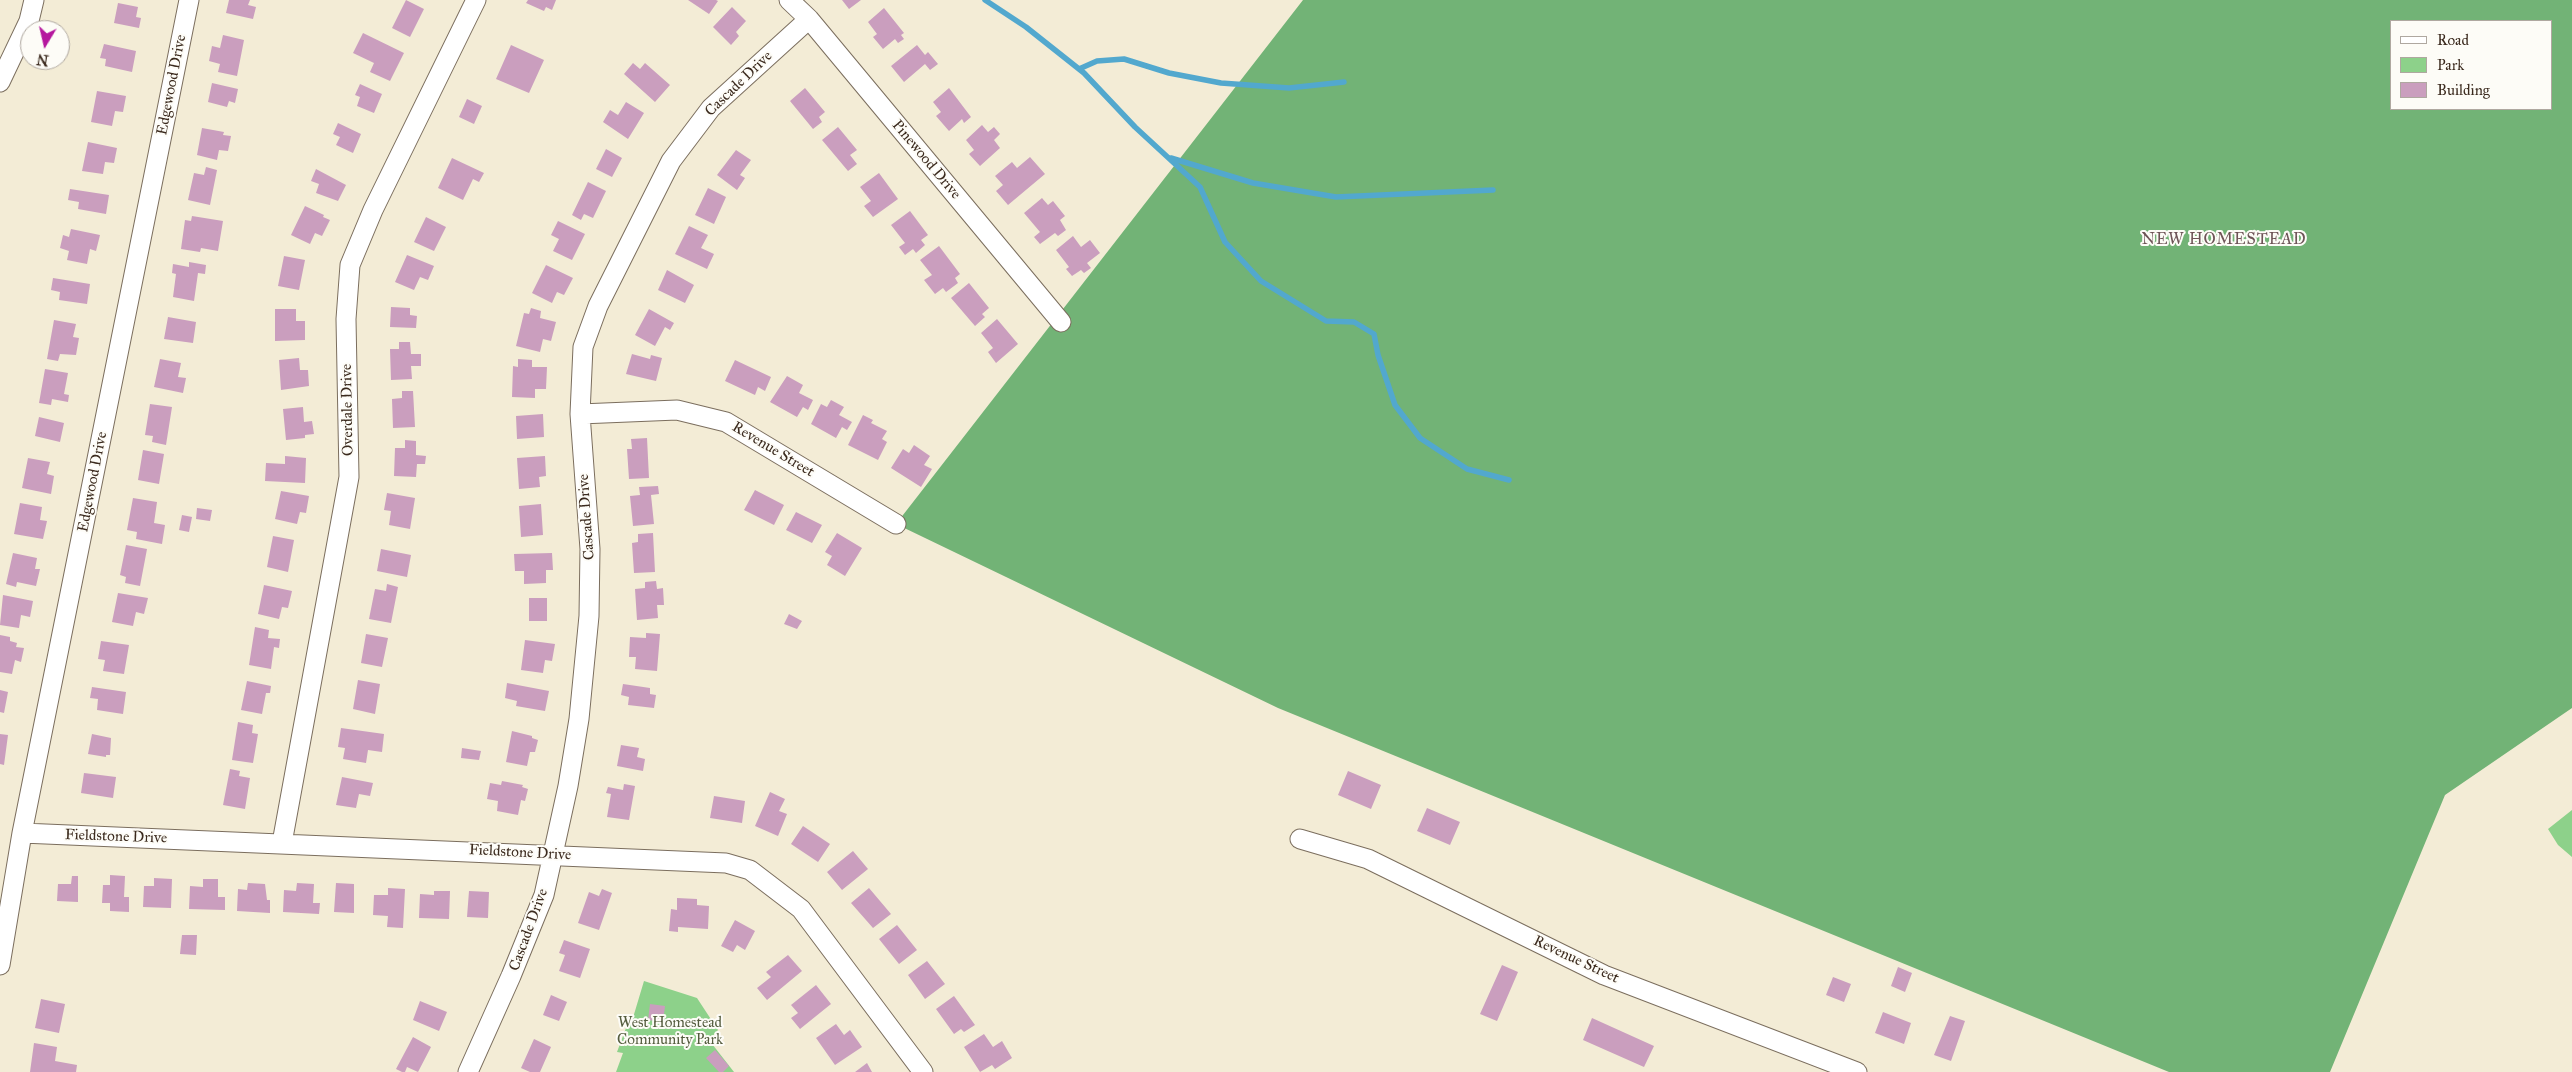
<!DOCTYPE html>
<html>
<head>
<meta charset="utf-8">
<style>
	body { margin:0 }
	#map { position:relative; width:2572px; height:1072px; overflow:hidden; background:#f3ecd6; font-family:"IM FELL Great Primer",serif }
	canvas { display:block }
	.legend { position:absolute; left:2390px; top:20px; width:162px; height:90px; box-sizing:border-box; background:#fdfcf7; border:1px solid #afa8a0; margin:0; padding:6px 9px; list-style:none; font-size:15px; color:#3b2a1e }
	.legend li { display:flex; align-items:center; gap:10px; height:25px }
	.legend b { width:25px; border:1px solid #afa8a0 }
	.north { position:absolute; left:20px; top:20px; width:50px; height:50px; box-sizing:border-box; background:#fdfcf7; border:1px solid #afa8a0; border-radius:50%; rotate:189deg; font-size:14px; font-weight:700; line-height:20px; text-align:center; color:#3b2a1e }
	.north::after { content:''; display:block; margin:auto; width:18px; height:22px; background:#b5179e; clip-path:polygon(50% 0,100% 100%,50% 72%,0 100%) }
</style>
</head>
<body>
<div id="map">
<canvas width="2572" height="1072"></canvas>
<ul class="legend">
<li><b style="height:6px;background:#fff"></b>Road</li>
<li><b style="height:14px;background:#8dd18a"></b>Park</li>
<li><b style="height:14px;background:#ca9ebe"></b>Building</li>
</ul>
<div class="north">N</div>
</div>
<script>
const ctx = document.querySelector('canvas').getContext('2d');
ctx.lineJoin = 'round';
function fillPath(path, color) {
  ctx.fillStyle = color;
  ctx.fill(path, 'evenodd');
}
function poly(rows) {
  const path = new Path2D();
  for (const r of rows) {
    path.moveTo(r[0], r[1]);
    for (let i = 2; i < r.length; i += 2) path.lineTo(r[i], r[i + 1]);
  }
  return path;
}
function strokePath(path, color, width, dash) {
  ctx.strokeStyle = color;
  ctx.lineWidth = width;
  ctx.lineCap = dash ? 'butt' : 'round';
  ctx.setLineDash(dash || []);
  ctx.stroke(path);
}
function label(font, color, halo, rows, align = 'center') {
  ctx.font = font + ' "IM FELL Great Primer",serif';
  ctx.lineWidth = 4;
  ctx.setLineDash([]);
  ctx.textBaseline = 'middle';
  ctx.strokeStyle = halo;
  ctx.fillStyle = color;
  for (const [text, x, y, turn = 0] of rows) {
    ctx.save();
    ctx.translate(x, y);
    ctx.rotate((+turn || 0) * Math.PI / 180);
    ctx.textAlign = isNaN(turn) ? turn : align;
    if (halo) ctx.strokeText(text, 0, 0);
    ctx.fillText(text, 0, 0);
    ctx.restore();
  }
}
fillPath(poly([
	[2572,810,2572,857,2558,845,2548,829],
	[644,981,697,998,718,1030,709,1040,734,1072,616,1072,623,1053,617,1052,629,1020,632,1021]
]), '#8dd18a');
fillPath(poly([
	[1303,0,2572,0,2572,708,2445,795,2330,1072,2169,1072,1278,708,896,524],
	[2391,21,2551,21,2551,109,2391,109]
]), '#72b376');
strokePath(poly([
	[985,0,1026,27,1084,73,1135,127,1200,187,1225,242,1261,281,1326,321,1354,322,1374,334,1378,355,1395,405,1420,438,1467,469,1509,480],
	[1079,69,1097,61,1124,59,1169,73,1221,83,1289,88,1344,82],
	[1171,158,1253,183,1336,197,1493,190]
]), '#52a8ce', 5.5);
fillPath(poly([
	[229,0,250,0,248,5,256,7,253,19,226,13],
	[406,0,424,9,410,37,392,28],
	[528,0,556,0,552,10,546,7,544,11,526,3],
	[688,0,716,0,718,1,709,14],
	[842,0,861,0,849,9],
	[118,3,138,7,136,17,141,18,139,28,114,23],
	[732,7,746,21,736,32,739,36,731,45,713,27],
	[884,8,904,33,901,35,904,39,898,43,895,39,883,49,873,37,877,34,868,22],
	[363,33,404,53,390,81,370,72,374,63,353,53],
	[223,35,244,40,237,76,218,72,220,64,209,61,212,46,220,48],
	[104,44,136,51,132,72,105,66,106,59,100,58],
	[511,45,544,60,529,93,496,79],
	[917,45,925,55,928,52,938,64,930,70,925,64,904,82,891,66],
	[633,63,640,69,645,63,670,85,655,102,624,74],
	[212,83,238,89,235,103,229,101,227,107,208,102],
	[360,84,382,94,374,113,357,106,360,97,355,95],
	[805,88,825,112,819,117,822,122,813,129,790,101],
	[949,88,971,117,964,123,962,119,949,131,936,116,941,112,933,102],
	[97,91,126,96,123,112,115,111,112,126,91,122],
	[467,99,482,106,474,124,459,117],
	[626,102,644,113,628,139,603,122,610,110,618,115],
	[338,123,361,134,353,153,336,145,340,137,333,134],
	[982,125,988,132,994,127,1000,134,994,140,1000,148,980,166,969,154,974,150,966,140],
	[838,127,857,150,850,155,857,164,848,171,822,140],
	[202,128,224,132,223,135,231,136,228,151,219,150,217,160,197,155],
	[88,142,117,148,114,163,105,162,103,174,82,171],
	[606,149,622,158,612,177,596,169],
	[736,150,751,160,740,175,745,178,737,190,717,175],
	[1030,157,1045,174,1008,205,996,191,1003,185,995,176,1012,162,1017,168],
	[452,158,484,173,479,182,473,179,463,200,438,188],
	[206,167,217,170,210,205,188,200,194,173,204,175],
	[316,169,346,185,338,201,316,193,319,184,311,181],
	[879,173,898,199,873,217,864,206,871,201,860,187],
	[588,182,606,191,593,218,584,214,581,220,572,215],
	[708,188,726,197,714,224,695,215],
	[70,189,109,195,106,214,78,209,79,202,68,200],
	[1042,198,1048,205,1053,201,1065,216,1060,220,1066,230,1058,236,1055,233,1040,244,1034,237,1040,232,1024,213],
	[305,206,324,215,323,217,330,220,322,236,315,233,310,244,291,235],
	[910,211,928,235,921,240,925,245,916,253,913,249,905,255,899,247,905,243,891,225],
	[192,216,223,221,218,251,201,248,200,252,181,249,185,220,191,221],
	[426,217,446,227,434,251,414,242],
	[558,221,585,234,572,260,553,251,559,239,551,235],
	[689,226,708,235,701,248,714,254,707,269,675,254],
	[71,229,100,235,96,251,90,249,87,264,67,260,69,251,60,248,63,235,69,237],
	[1073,236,1081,247,1090,240,1100,253,1087,263,1091,268,1084,273,1081,270,1072,276,1066,269,1069,267,1056,250],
	[939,246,960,274,955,278,958,283,946,292,943,288,935,294,924,280,932,275,920,260],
	[407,255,434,266,428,280,420,277,414,290,395,282],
	[284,256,305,260,299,290,278,286],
	[189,262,206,265,205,274,198,273,194,301,173,297,176,274,172,273,173,264,189,267],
	[546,265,573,278,564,295,557,292,552,303,532,293],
	[667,270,694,285,685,303,658,290],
	[53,278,90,284,87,304,59,300,60,292,51,290],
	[969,283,989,308,982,314,985,317,975,326,951,298],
	[391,307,410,308,410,315,417,316,416,328,390,327],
	[531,308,541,311,540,318,556,322,551,341,543,339,540,352,516,346,524,313,529,314],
	[275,309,296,309,296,321,305,321,305,340,275,341],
	[649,309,674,323,670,330,665,327,655,346,635,335],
	[168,317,196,322,193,343,164,339],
	[997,319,1018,344,996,363,988,352,993,348,981,333],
	[54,320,76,324,73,337,79,338,76,355,60,354,58,361,47,359],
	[399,342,410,342,411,354,421,354,421,366,411,366,412,379,391,380,390,349,399,349],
	[632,354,650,359,651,355,662,358,656,381,626,374],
	[299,358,300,370,308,370,309,386,281,390,279,360],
	[160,359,181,363,178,377,186,378,183,393,154,387],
	[518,359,532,360,532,367,547,367,546,389,535,389,535,398,512,397,513,366,518,367],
	[735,360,771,377,765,391,758,387,755,395,725,381],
	[45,369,68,373,64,394,69,395,68,402,52,399,51,405,39,403],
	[787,376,803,385,799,393,813,400,808,410,803,407,797,417,770,402],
	[402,391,413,391,415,427,393,428,392,399,402,398],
	[831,400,844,407,839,415,852,422,847,430,842,427,836,438,811,424,821,404,827,407],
	[150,404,172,407,166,445,152,442,153,436,145,435],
	[303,407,304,422,312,421,314,434,305,435,305,438,286,440,283,409],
	[543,414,544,437,517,439,516,416],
	[863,415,873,420,871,423,887,431,882,439,887,442,878,460,848,445],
	[39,417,64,423,60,442,35,436],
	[647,438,649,478,629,479,627,449,632,449,631,439],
	[405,440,416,441,416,455,426,456,425,464,417,464,416,477,394,476,395,448,405,448],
	[914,445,930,456,924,465,932,469,921,487,891,468,903,449,909,453],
	[143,450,164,454,159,484,138,480],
	[285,456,306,458,305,483,265,481,266,463,285,464],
	[545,456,546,476,539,477,540,487,519,489,517,458],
	[28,458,50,462,47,474,54,476,51,494,22,488],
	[658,486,659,494,651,495,654,524,633,526,630,496,640,495,639,487],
	[755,490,784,505,774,525,744,510],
	[281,491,309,496,306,513,300,512,297,524,275,519],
	[387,493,415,498,410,529,389,525,391,511,384,510],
	[133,498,157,502,154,523,165,525,162,544,136,539,137,532,127,530],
	[20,503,42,507,40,520,47,521,43,539,14,534],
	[541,504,543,535,521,537,519,506],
	[197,508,212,510,210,521,196,519],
	[796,512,822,525,812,543,786,530],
	[182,515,192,517,189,532,179,530],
	[653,533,655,572,634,573,632,543,638,542,638,534],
	[837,533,862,548,845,576,827,565,832,556,825,552],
	[273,536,294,540,288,572,267,567],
	[126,545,147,549,140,586,125,583,126,577,120,575],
	[381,549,411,555,407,577,377,571],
	[13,553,37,558,35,569,40,569,36,586,17,582,16,587,6,584],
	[552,553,553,570,546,570,546,583,524,584,524,571,515,571,514,554],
	[656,581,657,589,663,588,664,605,657,605,658,618,637,620,635,589,645,588,645,582],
	[387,584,398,587,391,623,369,619,375,589,386,591],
	[264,585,292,591,288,608,282,607,279,619,258,614],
	[118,593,148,598,144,614,136,612,133,626,112,622],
	[3,595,33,601,30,617,21,615,19,628,0,625],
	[529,598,547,598,547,621,529,621],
	[789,614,802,621,797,629,784,624],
	[255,627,269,630,268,638,280,639,279,648,274,647,271,669,249,665],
	[646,633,660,634,657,671,635,669,636,657,629,657,630,637,646,638],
	[366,634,388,638,382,667,361,663],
	[0,635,10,637,10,641,17,643,16,647,24,648,21,662,15,660,12,674,0,672],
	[525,640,555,644,552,661,545,660,543,673,521,670],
	[101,641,129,645,124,674,103,671,105,660,98,659],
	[358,680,380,684,375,714,353,709],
	[247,681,271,686,270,693,266,693,262,714,241,710],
	[507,683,549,691,545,711,516,706,517,701,505,698],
	[623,684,650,688,650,694,656,695,654,708,628,705,629,697,621,695],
	[92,687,126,692,123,714,97,710,98,699,90,698],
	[0,690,8,692,4,713,0,712],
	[238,722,253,725,252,733,258,734,253,763,232,760],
	[341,728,384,734,382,752,368,750,366,763,343,759,345,748,338,747],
	[512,731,532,736,532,738,538,740,535,752,530,752,527,766,506,762],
	[0,734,8,735,4,765,0,764],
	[92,734,111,738,110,755,106,755,106,757,88,754],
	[621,745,639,748,637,757,645,759,643,771,617,766],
	[462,748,481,751,479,760,461,758],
	[230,769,240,771,239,776,250,778,245,809,223,805],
	[1348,771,1381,785,1371,809,1338,795],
	[84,773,116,777,113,798,81,793],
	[342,777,373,783,370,796,359,794,356,808,336,805],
	[502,781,523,785,522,787,528,789,525,801,521,800,518,815,497,811,498,801,487,799,490,783,501,785],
	[624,784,635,786,629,820,607,817,611,794,606,793,608,787,623,790],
	[770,792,785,799,779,811,787,814,778,836,755,826],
	[714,796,745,801,742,823,710,818],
	[1427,808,1460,822,1450,845,1417,831],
	[803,826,830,844,818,862,791,844],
	[853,851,868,869,842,890,827,872],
	[110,875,125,876,124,897,129,897,129,912,110,911,110,903,102,903,103,885,110,885],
	[72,876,78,876,78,902,57,901,58,884,71,884],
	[154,878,172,879,171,908,143,907,144,886,154,886],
	[203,879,218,879,218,897,225,897,225,910,189,909,190,886,203,887],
	[248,883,265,884,267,900,270,900,270,913,237,911,238,889,247,890],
	[297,883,314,884,313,903,320,903,319,914,283,912,284,890,296,891],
	[336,883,354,884,354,913,334,912],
	[388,888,405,889,403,928,387,927,388,916,373,915,374,895,388,895],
	[869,888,891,914,873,928,851,903],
	[602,889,612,893,599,930,578,923,589,892,599,896],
	[434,891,450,891,449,919,419,918,420,894,434,895],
	[469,891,489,892,488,918,467,917],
	[677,898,697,899,697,905,709,906,708,929,678,927,678,932,669,931,671,909,677,910],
	[735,920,755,931,745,950,737,945,733,952,721,946],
	[897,925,917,950,899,964,879,939],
	[182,935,197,935,196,955,180,954],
	[564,940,590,949,580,978,559,971,565,955,559,953],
	[788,955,802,971,767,1000,757,988,771,977,766,972],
	[927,961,945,984,925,999,908,975],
	[1502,965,1518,972,1497,1021,1480,1014],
	[1898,967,1912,973,1905,992,1891,986],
	[1833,977,1851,984,1844,1002,1826,995],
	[816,985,831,1004,800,1029,791,1018,798,1013,791,1005],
	[551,995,567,1002,559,1021,543,1015],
	[954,996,975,1025,964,1032,961,1029,954,1034,936,1009],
	[41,999,65,1004,59,1033,35,1028],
	[420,1001,447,1012,439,1031,413,1020],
	[650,1004,665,1006,663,1022,648,1020],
	[1883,1012,1911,1023,1904,1044,1875,1033],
	[1950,1016,1965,1021,1951,1061,1934,1055],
	[1592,1018,1654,1046,1644,1067,1583,1040],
	[836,1024,844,1035,850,1030,862,1047,835,1065,816,1038],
	[984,1034,993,1047,1002,1041,1012,1058,995,1069,992,1065,980,1072,964,1047],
	[413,1037,431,1047,418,1072,407,1067,405,1072,402,1072,396,1069],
	[534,1039,551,1047,540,1072,530,1072,521,1068],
	[34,1043,57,1047,55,1061,77,1065,76,1072,30,1072],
	[715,1050,729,1066,723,1072,719,1072,706,1058],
	[867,1063,872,1072,855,1072]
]), '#ca9ebe');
const minor = poly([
	[789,0,809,19,1061,322],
	[0,82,29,21,34,0],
	[580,414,677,410,726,422,896,524],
	[22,833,726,863,750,870,801,909,923,1072],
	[1300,839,1368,859,1604,975,1857,1072],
	[282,843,349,477,346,319,350,265,373,210,476,0],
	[0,965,22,833,189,0],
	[468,1072,511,976,544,895,568,786,579,719,589,616,590,549,580,414,583,347,598,306,671,161,711,108,809,19]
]);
strokePath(minor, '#7b6e5e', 21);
strokePath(minor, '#fff', 19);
label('15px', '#3b2a1e', '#fdfcf7', [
	["Cascade Drive",739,84,-44],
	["Edgewood Drive",172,85,-79],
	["Pinewood Drive",926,160,50],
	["Overdale Drive",348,410,-91],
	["Revenue Street",773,450,31],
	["Edgewood Drive",93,482,-79],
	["Cascade Drive",587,517,-94],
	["Fieldstone Drive",116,837,2],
	["Fieldstone Drive",520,853,3],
	["Cascade Drive",529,930,-70],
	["Revenue Street",1576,960,25]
]);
label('15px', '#545c3e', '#fdfcf7', [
	["West Homestead",670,1023],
	["Community Park",670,1040]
]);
ctx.letterSpacing = '1px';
label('16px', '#6d5356', '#fdfcf7', [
	["NEW HOMESTEAD",2224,240]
]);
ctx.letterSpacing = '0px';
</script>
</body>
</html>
